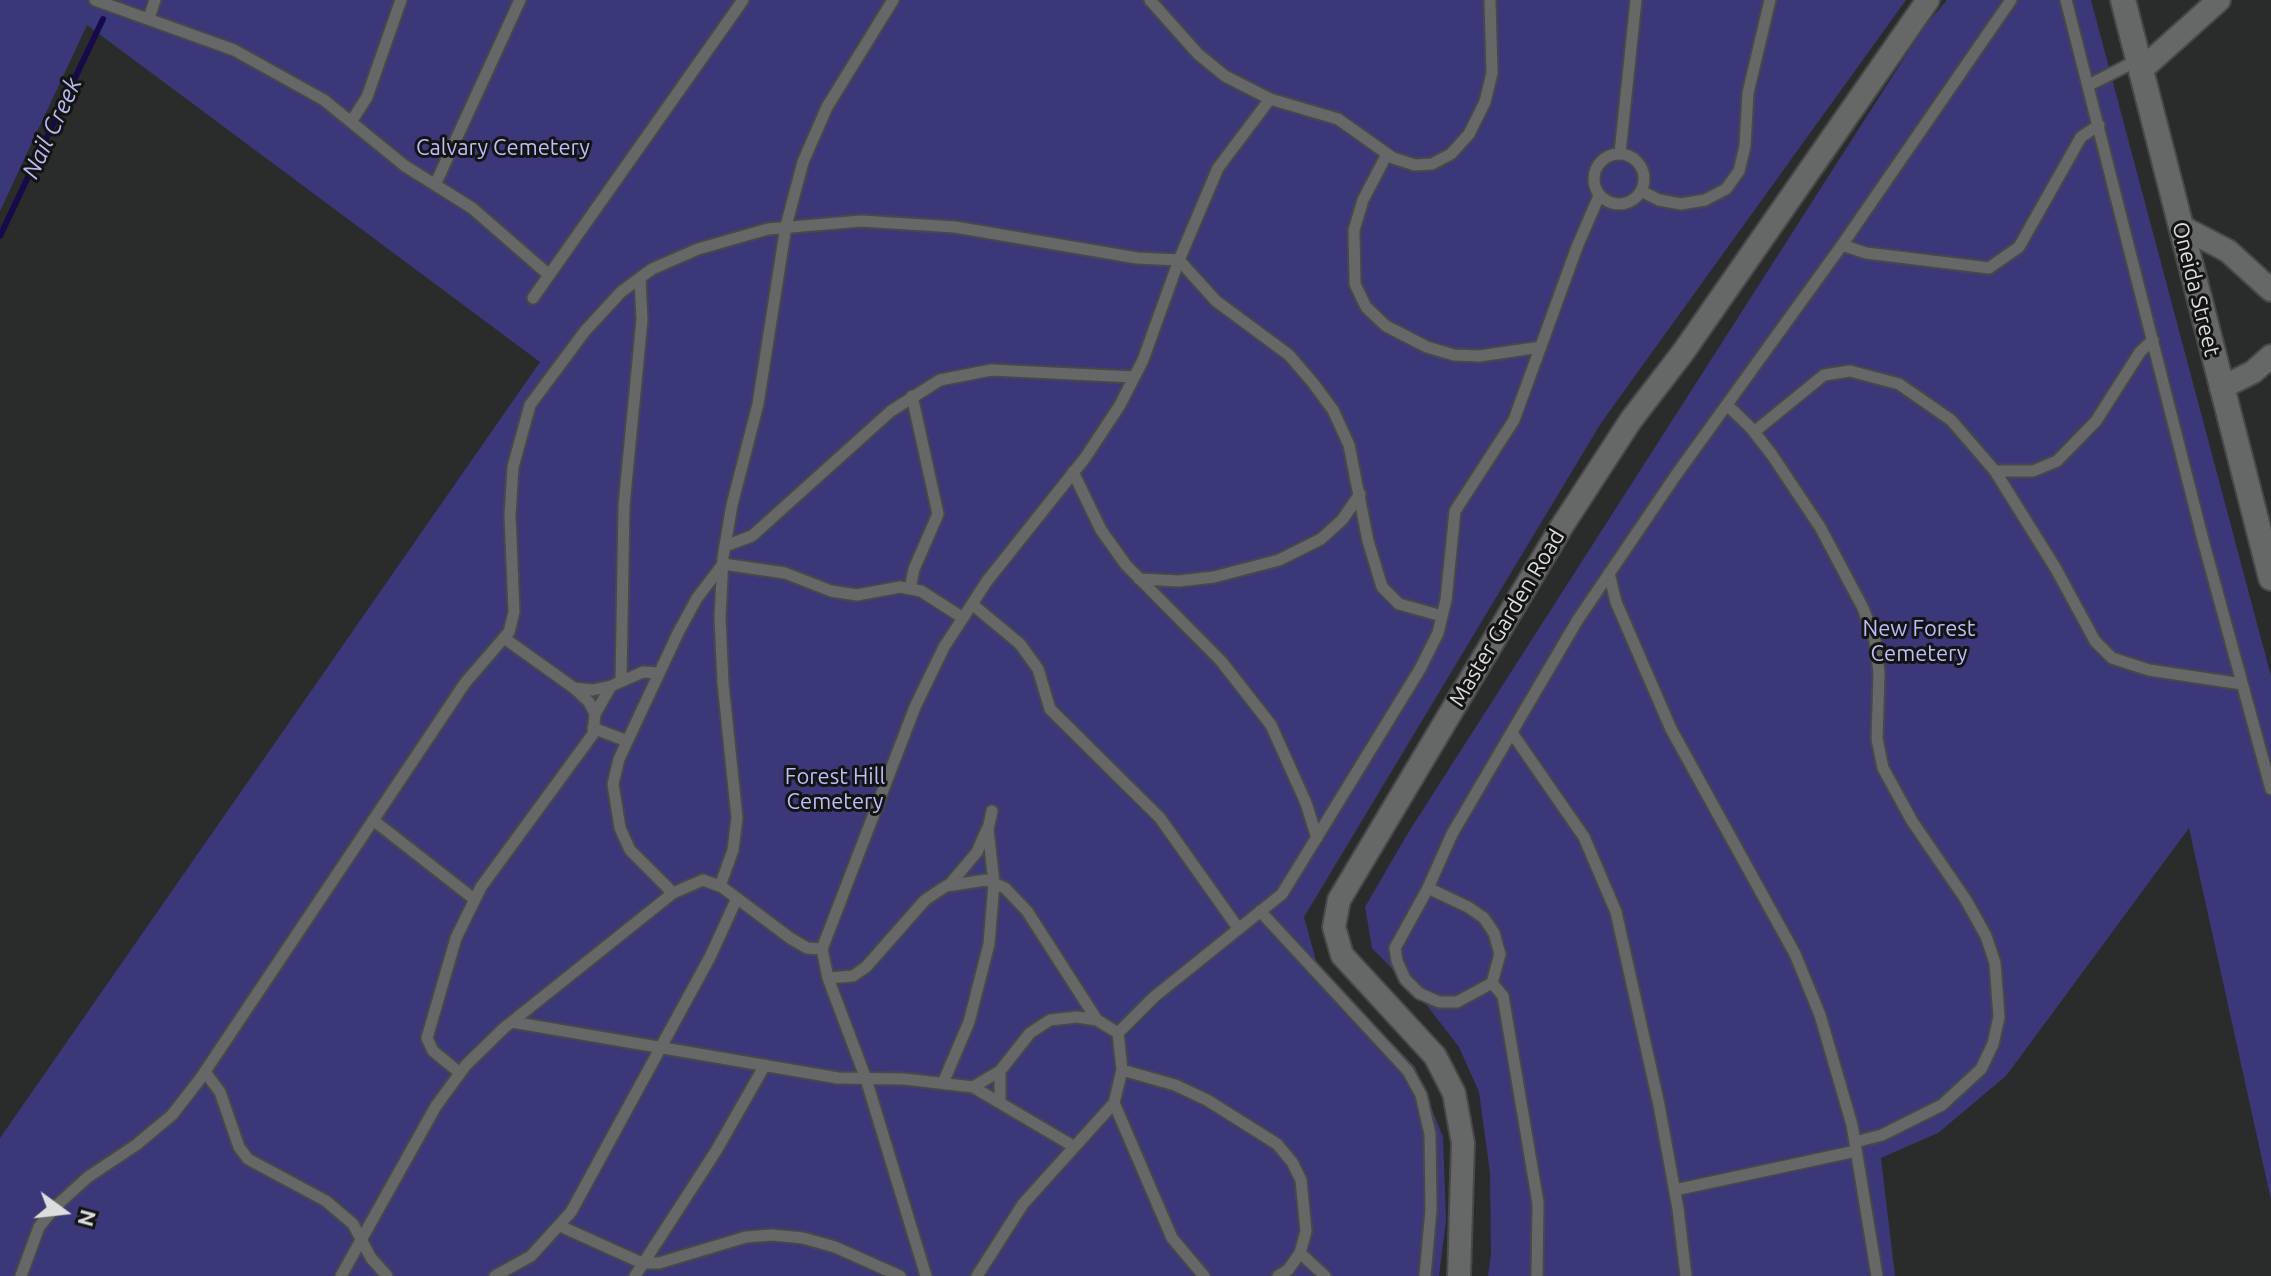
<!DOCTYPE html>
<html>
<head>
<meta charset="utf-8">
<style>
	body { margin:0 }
	#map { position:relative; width:2271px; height:1276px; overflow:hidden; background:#292c2a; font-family:Ubuntu,sans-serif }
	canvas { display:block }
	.north { position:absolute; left:24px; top:1172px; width:80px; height:80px; -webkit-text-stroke:6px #131413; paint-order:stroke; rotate:105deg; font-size:22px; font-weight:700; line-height:32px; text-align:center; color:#dcdedd }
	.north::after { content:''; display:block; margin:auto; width:28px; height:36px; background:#dcdedd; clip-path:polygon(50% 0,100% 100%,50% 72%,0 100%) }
</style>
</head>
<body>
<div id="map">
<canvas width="2271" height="1276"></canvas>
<div class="north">N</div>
</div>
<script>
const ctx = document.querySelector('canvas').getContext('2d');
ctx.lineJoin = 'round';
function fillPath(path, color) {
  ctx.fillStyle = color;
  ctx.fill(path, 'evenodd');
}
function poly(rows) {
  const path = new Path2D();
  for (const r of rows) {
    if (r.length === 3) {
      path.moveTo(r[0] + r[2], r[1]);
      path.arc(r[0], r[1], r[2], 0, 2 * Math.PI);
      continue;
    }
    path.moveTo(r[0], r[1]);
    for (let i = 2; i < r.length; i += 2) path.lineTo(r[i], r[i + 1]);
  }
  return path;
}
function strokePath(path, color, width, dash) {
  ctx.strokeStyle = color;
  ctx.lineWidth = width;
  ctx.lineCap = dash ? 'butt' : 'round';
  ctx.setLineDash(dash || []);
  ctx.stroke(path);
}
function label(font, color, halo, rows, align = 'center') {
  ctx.font = font + ' Ubuntu,sans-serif';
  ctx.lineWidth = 6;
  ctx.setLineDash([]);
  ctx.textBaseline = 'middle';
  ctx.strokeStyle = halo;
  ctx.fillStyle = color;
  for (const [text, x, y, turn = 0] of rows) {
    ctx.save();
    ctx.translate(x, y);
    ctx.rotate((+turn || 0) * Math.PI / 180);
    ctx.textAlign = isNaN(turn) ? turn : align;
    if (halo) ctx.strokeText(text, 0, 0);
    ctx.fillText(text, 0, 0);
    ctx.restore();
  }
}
fillPath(poly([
	[0,0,1906,0,1601,423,1304,917,1317,964,1415,1067,1443,1137,1446,1220,1439,1276,0,1276,0,1138,540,362,87,25,0,211],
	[1947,0,2091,0,2271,676,2271,1200,2189,828,2006,1076,1938,1133,1881,1158,1895,1276,1488,1276,1491,1255,1490,1173,1479,1092,1459,1047,1425,1003,1372,948,1365,907,1408,833,1924,27]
]), '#3b3879');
strokePath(poly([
	[0,236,103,19]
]), '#170a4b', 6);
const lane = poly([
	[95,0,234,50,324,100,405,166,472,208,549,275],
	[1150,0,1198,54,1225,76,1270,99],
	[2066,0,2203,540,2271,789],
	[149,18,155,0],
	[2089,85,2138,60],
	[351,122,367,97,401,0],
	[1620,153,1636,0],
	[1619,179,25],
	[1387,154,1363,200,1354,230,1355,284,1366,307,1386,326,1427,347,1454,355,1479,356,1541,347],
	[435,185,520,0],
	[1641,191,1659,200,1681,204,1705,200,1726,189,1739,171,1745,146,1748,93,1770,0],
	[1842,245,1866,253,1989,268,2019,247,2081,137,2099,125],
	[533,298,743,0],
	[1727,405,1751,428,1772,455,1820,527,1863,608,1875,640,1879,673,1877,739,1883,768,1912,821,1966,900,1986,936,1995,963,1999,1017,1993,1044,1981,1069,1942,1105,1882,1135,1855,1142],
	[1754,432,1824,375,1850,371,1899,384,1951,420,1995,471,2056,569,2095,641,2112,658,2149,670,2242,684],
	[1995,471,2033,471,2057,461,2096,421,2140,352,2153,340],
	[1073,472,1101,530,1126,565,1221,661,1271,725,1306,803,1317,838],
	[725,546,752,536,891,411,940,380,991,370,1134,377],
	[1609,573,1616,602,1671,729,1795,954,1820,1015,1852,1125,1877,1276],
	[1139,579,1179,581,1214,577,1279,560,1321,539,1342,520,1360,494],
	[910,589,914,569,938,514,912,396],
	[972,604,1020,644,1038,669,1050,709,1160,818,1238,928],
	[621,680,624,505,642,320,640,278],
	[574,688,593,690,611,686],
	[595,714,611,686,643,672,659,673],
	[593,728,627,741],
	[1512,733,1584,837,1616,912,1659,1105,1678,1209,1686,1276],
	[373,820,474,899],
	[950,884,977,852,987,829],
	[720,886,733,850,737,818,723,683,720,618,723,557,732,505,758,404,786,226,803,162,827,107,893,0],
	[1428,888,1468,907,1484,918,1494,933,1500,954,1492,983],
	[673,893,630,850,620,828,613,784,619,759,678,633,697,598,723,564,785,573,831,591,857,595,900,587,921,591,963,618],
	[1260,911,1408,1071,1421,1095,1430,1134,1431,1210,1425,1276],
	[828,978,853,976,866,967,925,900,946,886,986,880,1005,888,1027,911,1097,1020],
	[512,1022,838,1078,904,1079,973,1087,1073,1146],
	[1122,1070,1175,1085,1207,1100,1277,1144,1292,1162,1301,1180,1306,1231,1300,1253,1288,1270,1278,1276],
	[205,1072,220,1092,239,1147,248,1159,326,1201,353,1224,371,1258,387,1276],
	[460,1073,433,1051,427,1038,456,938,481,887,593,734,595,714,589,702,574,688,504,638],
	[943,1083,969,1022,989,944,994,883,988,829,992,811],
	[973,1087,1000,1071,1030,1033,1050,1020,1077,1017,1097,1020,1118,1033],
	[1000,1101,1000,1071],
	[1114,1103,1172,1238,1204,1276],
	[1675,1190,1856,1151],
	[560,1226,642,1263,659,1263,746,1237,772,1235,803,1238,835,1247,900,1276],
	[1300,1253,1325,1276],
	[21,1276,39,1227,55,1207,88,1177,136,1145,172,1115,200,1079,465,683,509,632,514,612,510,515,513,467,530,405,585,331,621,292,652,269,698,249,768,229,861,221,955,227,1137,258,1179,260,1216,301,1289,355,1313,383,1333,410,1349,445,1368,541,1382,587,1399,604,1442,616],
	[341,1276,436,1106,466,1065,504,1028,673,893,703,880,722,887,790,938,807,948,822,949],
	[495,1276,531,1256,571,1212,710,957,737,898],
	[635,1276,716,1151,765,1065],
	[926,1276,866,1079,828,978,822,949,915,707,944,647,987,581,1085,458,1120,405,1143,360,1179,260,1218,168,1270,99,1338,119,1393,158,1415,165,1432,164,1451,154,1469,134,1485,102,1492,73,1490,0],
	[977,1276,1023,1204,1114,1103,1122,1070,1118,1033,1154,997,1282,894,1420,669,1438,633,1446,600,1455,511,1514,420,1577,247,1599,196],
	[1537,1276,1538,1203,1503,996,1492,983,1457,1002,1439,1002,1419,993,1405,979,1397,961,1395,948,1428,888,1452,834,1577,621,1676,475,1842,245,2011,0]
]);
const street = poly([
	[2141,70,2219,0],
	[2180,226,2228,251,2271,290],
	[2221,388,2253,372,2271,356],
	[1459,1276,1463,1143,1454,1093,1435,1056,1342,955,1334,927,1339,900,1562,526,1631,420,1684,351,1928,0]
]);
const secondary = poly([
	[2123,0,2271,578]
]);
strokePath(lane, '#474948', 15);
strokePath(street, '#474948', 26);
strokePath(secondary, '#474948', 28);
strokePath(lane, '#656866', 11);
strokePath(street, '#656866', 22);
strokePath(secondary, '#656866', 24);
label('22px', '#bbbefa', '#131413', [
	["Calvary Cemetery",503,148],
	["New Forest",1919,629],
	["Cemetery",1919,654],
	["Forest Hill",835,777],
	["Cemetery",835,802]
]);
label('22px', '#dcdedd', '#131413', [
	["Oneida Street",2196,289,76],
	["Master Garden Road",1507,618,-59]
]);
label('italic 24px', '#b7baf6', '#131413', [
	["Nail Creek",52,128,-65]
]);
</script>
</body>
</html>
